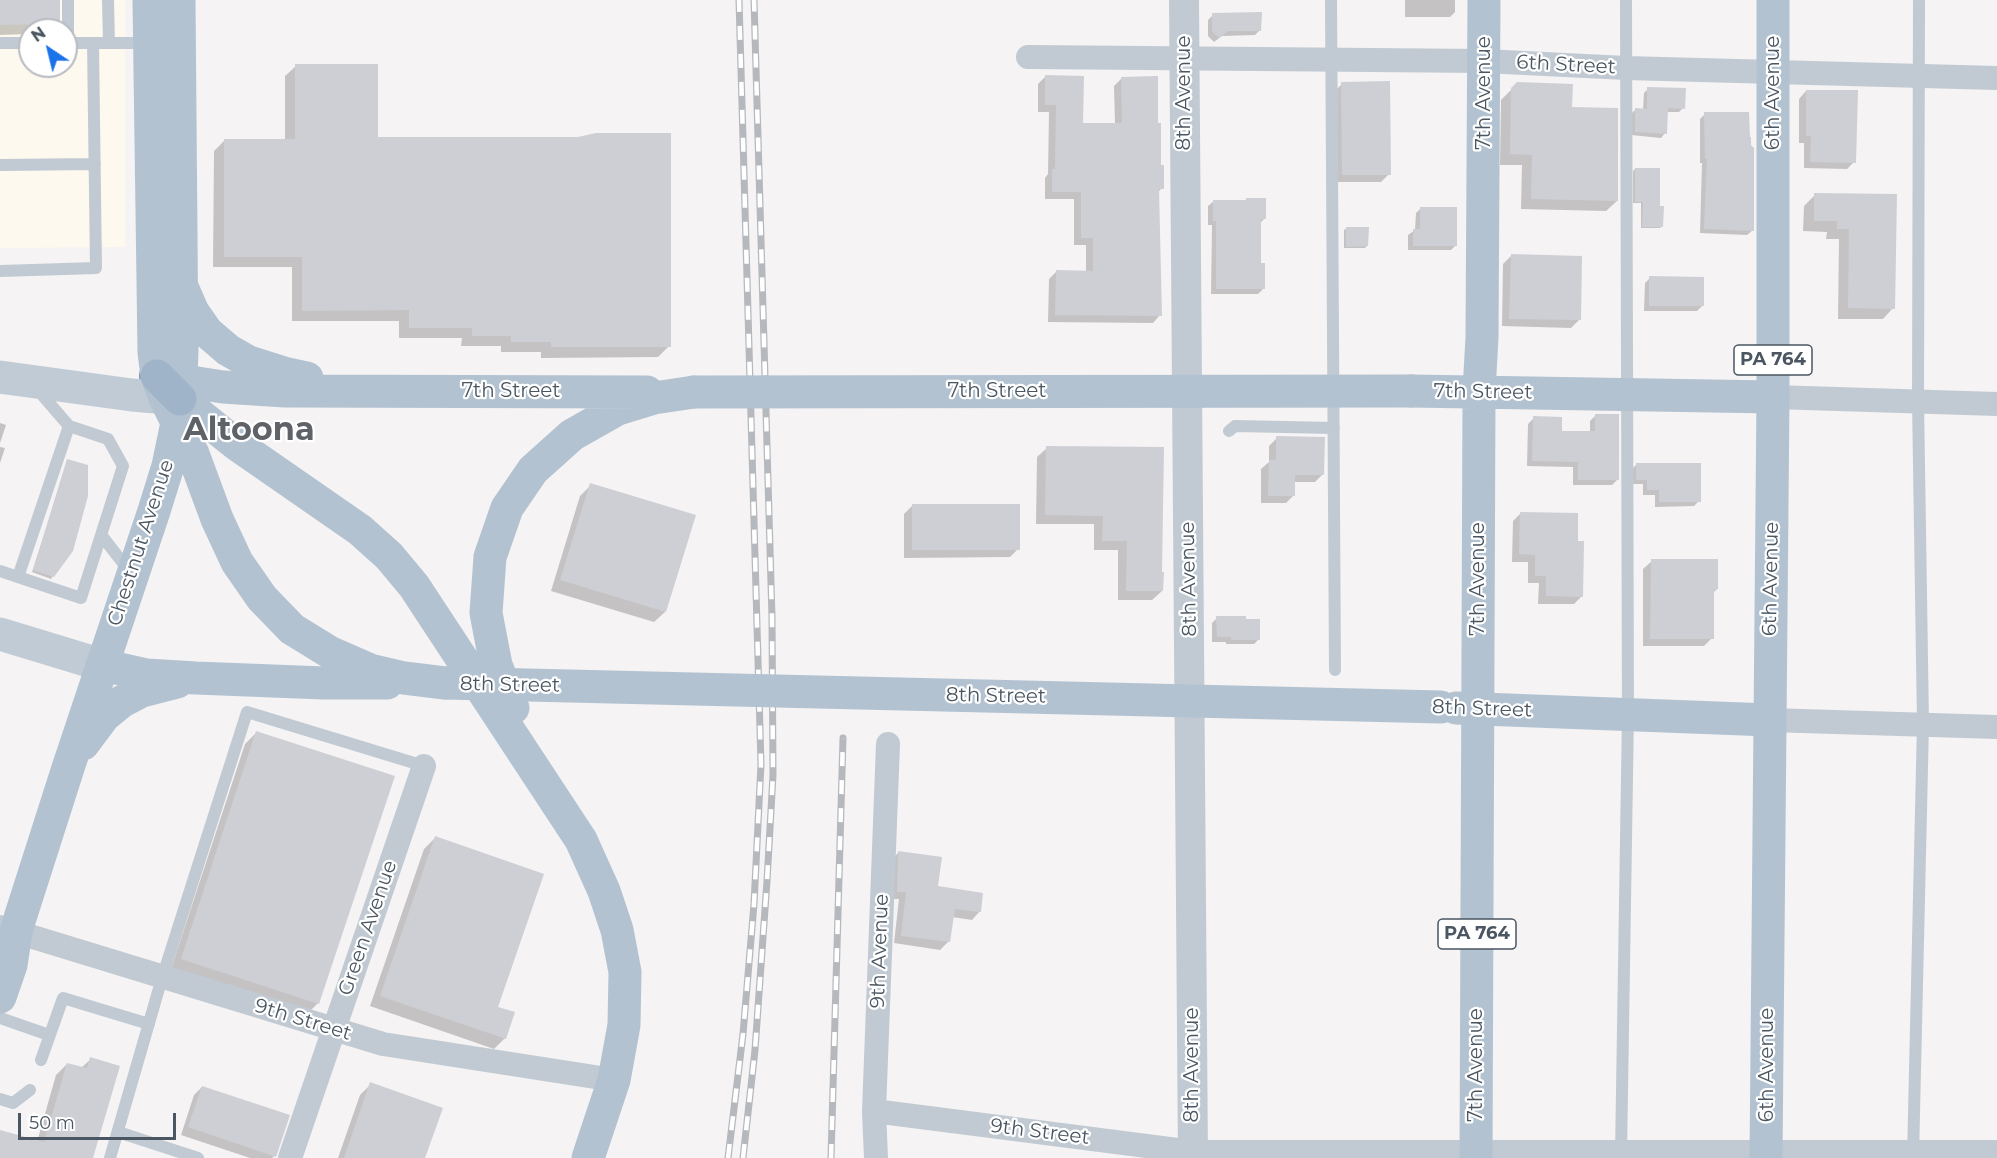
<!DOCTYPE html>
<html>
<head>
<meta charset="utf-8">
<style>
	body { margin:0 }
	#map { position:relative; width:1997px; height:1158px; overflow:hidden; background:#f5f3f3; font-family:Montserrat,sans-serif }
	canvas { display:block }
	.north { position:absolute; left:18px; top:18px; width:60px; height:60px; box-sizing:border-box; background:#fff; border:2px solid #b7bbc0; border-radius:50%; rotate:325deg; font-size:16px; font-weight:700; line-height:24px; text-align:center; color:#4a5661 }
	.north::after { content:''; display:block; margin:auto; width:21px; height:27px; background:#1a73e8; clip-path:polygon(50% 0,100% 100%,50% 72%,0 100%) }
	.scale { position:absolute; left:18px; top:1113px; width:158px; height:27px; box-sizing:border-box; border:3px solid #4a5661; border-top:0; padding-left:8px; font-size:18px; line-height:21px; white-space:nowrap; color:#4a5661; -webkit-text-stroke:4px #fff; paint-order:stroke }
</style>
</head>
<body>
<div id="map">
<canvas width="1997" height="1158"></canvas>
<div class="north">N</div>
<div class="scale">50 m</div>
</div>
<script>
const ctx = document.querySelector('canvas').getContext('2d');
ctx.lineJoin = 'round';
function fillPath(path, color) {
  ctx.fillStyle = color;
  ctx.fill(path, 'evenodd');
}
function poly(rows) {
  const path = new Path2D();
  for (const r of rows) {
    path.moveTo(r[0], r[1]);
    for (let i = 2; i < r.length; i += 2) path.lineTo(r[i], r[i + 1]);
  }
  return path;
}
function strokePath(path, color, width, dash) {
  ctx.strokeStyle = color;
  ctx.lineWidth = width;
  ctx.lineCap = dash ? 'butt' : 'round';
  ctx.setLineDash(dash || []);
  ctx.stroke(path);
}
function label(font, color, halo, rows, align = 'center') {
  ctx.font = font + ' Montserrat,sans-serif';
  ctx.lineWidth = 4.5;
  ctx.setLineDash([]);
  ctx.textBaseline = 'middle';
  ctx.strokeStyle = halo;
  ctx.fillStyle = color;
  for (const [text, x, y, turn = 0] of rows) {
    ctx.save();
    ctx.translate(x, y);
    ctx.rotate((+turn || 0) * Math.PI / 180);
    ctx.textAlign = isNaN(turn) ? turn : align;
    if (halo) ctx.strokeText(text, 0, 0);
    ctx.fillText(text, 0, 0);
    ctx.restore();
  }
}
fillPath(poly([
	[0,0,125,0,125,247,0,248],
	[30,30,66,30,66,66,30,66]
]), '#fdf9ef');
fillPath(poly([
	[0,0,58,0,58,23,52,30,30,30,30,34,0,35],
	[1405,0,1455,0,1455,12,1450,17,1405,17],
	[1213,15,1260,30,1255,35,1222,36,1214,42,1208,36,1208,20],
	[296,66,377,139,669,346,658,357,541,358,541,352,501,352,501,346,461,346,462,338,399,338,399,321,292,321,292,267,213,267,214,151,225,140,285,140,285,76],
	[1046,76,1081,124,1115,124,1114,86,1122,78,1159,166,1162,188,1157,193,1160,315,1153,323,1048,322,1049,279,1056,272,1086,272,1086,245,1074,245,1074,199,1045,199,1045,178,1048,174,1049,112,1038,112,1038,84],
	[1342,84,1389,174,1381,182,1334,182,1334,92],
	[1517,84,1571,108,1617,201,1606,211,1521,209,1522,165,1500,165,1501,100],
	[1648,89,1683,108,1679,112,1667,112,1665,133,1661,138,1631,135,1631,114,1635,110,1643,110,1644,93],
	[1806,91,1854,162,1847,169,1804,168,1804,143,1799,143,1799,99],
	[1705,114,1753,230,1747,235,1700,233,1702,163,1700,163,1700,119],
	[1635,169,1658,208,1662,226,1660,228,1641,228,1641,203,1633,203,1633,171],
	[1815,195,1895,196,1893,308,1883,319,1838,319,1839,239,1826,239,1827,232,1803,231,1804,206],
	[1214,201,1264,219,1260,223,1260,264,1263,289,1258,294,1211,294,1212,225,1208,225,1208,206],
	[1421,208,1456,245,1451,250,1408,250,1408,235,1415,230,1416,213],
	[1347,228,1367,246,1365,248,1344,248,1344,230],
	[1511,256,1579,320,1571,328,1502,326,1503,264],
	[1650,278,1702,306,1697,311,1644,311,1645,283],
	[1596,415,1618,479,1612,485,1573,485,1573,467,1527,466,1528,424,1534,418,1560,432,1590,432,1590,421],
	[0,423,6,425,0,443],
	[1277,438,1323,474,1315,482,1294,482,1294,495,1286,503,1261,503,1261,469,1269,462,1269,446],
	[0,447,5,448,0,463],
	[1047,448,1160,574,1162,591,1152,600,1118,600,1118,550,1094,550,1094,524,1036,524,1037,457],
	[68,461,53,576,51,579,32,572],
	[1636,465,1699,501,1694,506,1655,507,1655,495,1643,495,1643,484,1631,484,1631,470],
	[591,485,665,612,654,622,551,591,580,496],
	[912,506,1018,549,1010,557,904,558,904,514],
	[1521,513,1576,542,1582,596,1574,604,1538,604,1539,583,1528,583,1528,562,1512,562,1513,521],
	[1652,561,1717,589,1713,593,1712,638,1704,646,1643,646,1643,569],
	[1217,618,1245,621,1259,639,1254,644,1226,644,1226,642,1212,642,1212,623],
	[256,733,318,1003,307,1014,171,969,245,744],
	[435,838,496,1008,505,1038,494,1049,370,1006,424,849],
	[899,852,936,888,980,911,972,920,952,917,948,942,940,950,894,943,899,899,889,899,891,860],
	[91,1059,92,1158,0,1158,0,1131,37,1142,56,1075,67,1064,81,1068],
	[371,1084,424,1158,338,1158,360,1095],
	[202,1087,275,1155,272,1158,250,1158,181,1135,194,1095]
]), '#0003');
fillPath(poly([
	[0,0,60,0,60,24,0,25],
	[1262,12,1261,31,1228,31,1219,38,1212,31,1212,13],
	[295,64,378,64,378,137,578,137,596,133,671,133,671,347,551,347,551,342,511,342,511,336,472,336,472,328,409,328,409,310,302,311,302,257,224,257,224,139,295,139],
	[1045,75,1084,76,1083,123,1122,123,1121,77,1158,76,1158,123,1161,123,1161,165,1164,165,1164,189,1159,189,1162,316,1055,315,1056,270,1093,271,1093,238,1081,238,1081,192,1052,192,1052,169,1055,169,1056,105,1045,105],
	[1390,81,1391,175,1342,175,1341,82],
	[1517,82,1573,84,1572,107,1618,108,1618,201,1531,199,1532,155,1510,154,1511,88],
	[1647,87,1686,88,1685,109,1668,108,1667,134,1635,132,1635,108,1647,109],
	[1806,90,1858,90,1856,163,1810,162,1811,136,1806,136],
	[1704,112,1749,112,1750,137,1751,137,1751,145,1754,148,1754,231,1704,229,1707,159,1705,159],
	[1635,168,1660,168,1660,206,1664,206,1663,227,1642,227,1643,202,1635,202],
	[1814,193,1897,194,1895,309,1848,308,1849,229,1837,229,1837,221,1814,221],
	[1246,198,1266,198,1266,219,1261,219,1261,263,1265,263,1265,289,1216,289,1216,221,1213,221,1213,200,1246,200],
	[1420,207,1457,207,1457,246,1413,246,1413,229,1420,229],
	[1346,227,1369,227,1368,246,1346,247],
	[1511,254,1582,256,1581,320,1509,319],
	[1649,276,1704,277,1704,306,1649,306],
	[1595,414,1619,414,1619,480,1578,480,1578,462,1532,461,1533,416,1562,417,1562,431,1595,431],
	[1276,436,1325,437,1324,475,1295,475,1295,496,1268,496,1269,460,1276,460],
	[1046,446,1164,447,1162,572,1164,572,1163,591,1126,591,1127,541,1102,541,1103,516,1045,515],
	[67,459,88,465,88,496,73,551,54,577,33,570],
	[1636,463,1701,463,1701,502,1659,502,1659,490,1647,490,1647,480,1636,480],
	[590,483,696,515,666,612,560,580],
	[912,504,1020,504,1020,550,912,550],
	[1520,512,1578,513,1578,541,1584,541,1583,597,1546,596,1546,576,1535,576,1535,555,1519,554],
	[1651,559,1718,559,1718,589,1714,590,1714,639,1650,639],
	[1216,616,1246,616,1246,619,1260,619,1260,640,1231,640,1231,637,1217,637],
	[256,731,395,776,319,1004,181,959],
	[435,836,544,874,498,1007,515,1012,506,1039,380,996],
	[898,851,942,857,938,886,983,893,981,912,955,909,950,942,901,936,906,892,897,892],
	[90,1057,120,1066,93,1158,0,1158,0,1130,44,1142,67,1063,87,1068],
	[370,1082,443,1108,425,1158,344,1158],
	[202,1086,290,1115,276,1157,188,1127]
]), '#cdcfd5');
const trunk = poly([
	[157,376,180,399]
]);
strokePath(trunk, '#7690ad', 36);
strokePath(poly([
	[68,0,68,43],
	[108,0,109,43],
	[1331,0,1335,670],
	[0,43,30,43],
	[66,43,148,43],
	[0,165,95,164],
	[0,271,96,268,93,43],
	[1229,431,1235,426,1334,428],
	[102,536,130,572],
	[0,571,18,577,69,426],
	[18,577,81,598,123,466,108,439,69,426,37,389],
	[0,1018,49,1035],
	[41,1060,63,998,149,1024],
	[0,1099,13,1103,30,1090],
	[118,1132,198,1158],
	[1621,1154,1628,714,1626,0],
	[1913,1157,1923,724,1918,401,1919,0],
	[110,1158,162,978,247,712,424,766]
]), '#c1cad2', 12);
strokePath(poly([
	[1028,57,1484,61,1626,68,1997,78],
	[1773,397,1997,404],
	[1769,720,1997,727],
	[0,927,383,1044,614,1080],
	[874,1111,1193,1152,1997,1152],
	[290,1158,424,766],
	[876,1158,874,1111,888,744]
]), '#c1cad2', 24);
strokePath(poly([
	[1184,0,1193,1158]
]), '#c1cad2', 30);
strokePath(poly([
	[0,377,132,395,180,399],
	[0,634,102,665]
]), '#c1cbd6', 33);
strokePath(poly([
	[149,0,154,352,157,376,165,398,193,454,217,519,237,562,262,598,292,629,331,653,370,670,404,678,445,683],
	[183,289,193,312,207,332,228,350,249,362,284,373,307,378],
	[159,377,223,387,285,391,647,392],
	[1411,391,1773,397],
	[180,399,236,444,360,530,389,556,414,586,581,840,604,891,617,930,625,972,624,1025,614,1080,588,1158],
	[102,665,147,675,196,678,324,683,387,683],
	[513,708,496,665,486,613,490,557,507,508,533,470,572,435,618,409,654,398,694,392],
	[1456,708,1769,720],
	[83,744,104,716,121,702,142,691,177,682],
	[0,997,11,965,16,932,20,918,68,768,154,511,168,466,177,423,180,399,182,351,179,0],
	[1476,1158,1479,392,1482,337,1484,0],
	[1766,1158,1773,397,1773,0]
]), '#b3c2d1', 33);
strokePath(trunk, '#9fb4c9', 33);
const rail = poly([
	[728,1158,743,1034,754,904,761,764,739,0],
	[743,1158,755,1050,767,881,773,775,772,617,754,0],
	[831,1158,843,738]
]);
strokePath(rail, '#b5b8bd', 7);
strokePath(rail, '#fff', 4.5, [14]);
strokePath(poly([
	[694,392,1411,391],
	[445,683,1441,707]
]), '#b3c2d1', 33);
for (const [x, y, w] of [
	[1773,360,78],
	[1477,934,78]
]) {
  const box = new Path2D();
  box.roundRect(x - w / 2, y - 15, w, 30, 4.5);
  ctx.fillStyle = '#fff';
  ctx.fill(box);
  strokePath(box, '#4a5661', 1.5);
}
label('bold 18px', '#4a5661', null, [
	["PA 764",1773,360],
	["PA 764",1477,934]
]);
label('20px', '#4a5661', '#fff', [
	["6th Street",1566,65,3],
	["8th Avenue",1184,93,-90],
	["7th Avenue",1484,93,-90],
	["6th Avenue",1773,93,-90],
	["7th Street",511,391],
	["7th Street",997,391],
	["7th Street",1483,392,1],
	["Chestnut Avenue",141,543,-72],
	["8th Avenue",1189,579,-91],
	["7th Avenue",1478,579,-90],
	["6th Avenue",1771,579,-89],
	["8th Street",510,685,1],
	["8th Street",996,696,1],
	["8th Street",1482,709,2],
	["Green Avenue",368,928,-71],
	["9th Avenue",880,951,-88],
	["9th Street",303,1020,17],
	["8th Avenue",1192,1065,-90],
	["7th Avenue",1476,1065,-90],
	["6th Avenue",1767,1065,-90],
	["9th Street",1040,1132,7]
]);
label('bold 32px', '#5f6368', '#fff', [
	["Altoona",249,431]
]);
</script>
</body>
</html>
